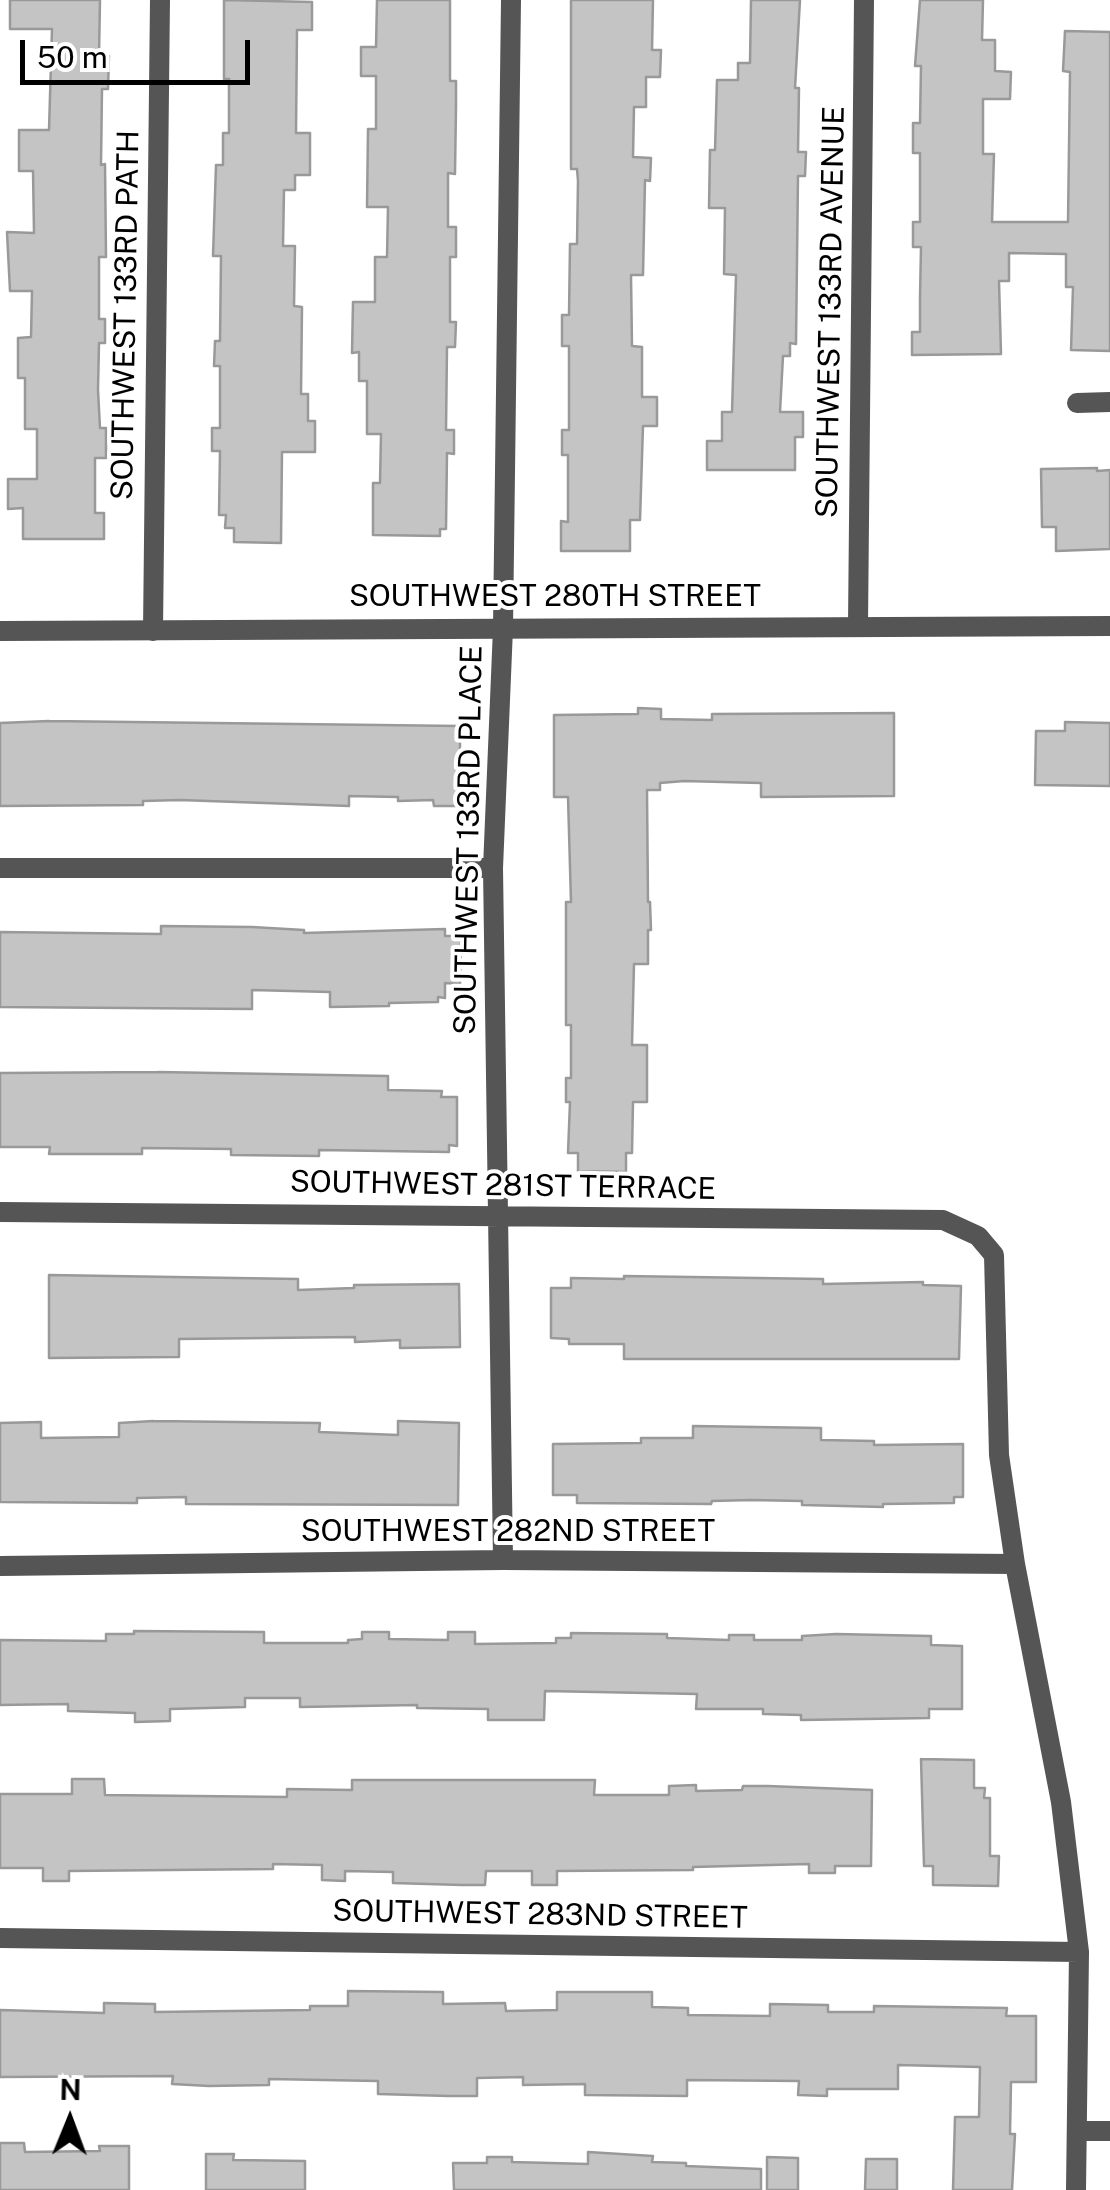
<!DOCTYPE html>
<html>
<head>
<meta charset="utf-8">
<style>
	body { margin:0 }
	#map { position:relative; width:1110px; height:2190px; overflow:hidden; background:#fff; font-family:"Public Sans",sans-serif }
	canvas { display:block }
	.north { position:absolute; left:20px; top:2070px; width:100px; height:100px; -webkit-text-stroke:8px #fff; paint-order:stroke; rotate:1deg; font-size:28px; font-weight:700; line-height:40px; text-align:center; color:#000 }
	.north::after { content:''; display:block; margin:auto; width:35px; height:45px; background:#000; clip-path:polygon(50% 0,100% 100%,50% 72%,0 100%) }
	.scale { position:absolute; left:20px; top:40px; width:230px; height:45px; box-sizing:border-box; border:5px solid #000; border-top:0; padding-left:12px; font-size:30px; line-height:35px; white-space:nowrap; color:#000; -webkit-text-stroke:8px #fff; paint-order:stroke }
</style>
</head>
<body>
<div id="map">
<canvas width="1110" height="2190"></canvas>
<div class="north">N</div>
<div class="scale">50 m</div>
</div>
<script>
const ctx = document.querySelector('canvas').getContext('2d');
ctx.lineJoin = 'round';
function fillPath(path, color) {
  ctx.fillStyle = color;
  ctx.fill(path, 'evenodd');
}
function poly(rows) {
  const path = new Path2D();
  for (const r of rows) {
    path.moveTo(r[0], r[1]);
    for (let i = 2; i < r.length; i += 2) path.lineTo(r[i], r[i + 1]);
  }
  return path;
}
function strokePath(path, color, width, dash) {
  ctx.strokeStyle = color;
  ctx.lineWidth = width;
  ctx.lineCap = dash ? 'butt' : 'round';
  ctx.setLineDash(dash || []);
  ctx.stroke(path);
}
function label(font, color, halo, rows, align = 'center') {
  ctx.font = font + ' "Public Sans",sans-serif';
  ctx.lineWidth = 8;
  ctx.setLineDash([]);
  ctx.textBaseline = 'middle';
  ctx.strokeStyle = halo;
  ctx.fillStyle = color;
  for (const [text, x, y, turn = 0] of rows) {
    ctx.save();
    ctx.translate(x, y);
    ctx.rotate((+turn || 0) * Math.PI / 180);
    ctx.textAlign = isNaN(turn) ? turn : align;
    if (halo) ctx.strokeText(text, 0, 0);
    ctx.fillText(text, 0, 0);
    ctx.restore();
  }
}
const building = poly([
	[10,0,100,0,99,56,109,56,108,89,102,89,101,165,105,164,106,257,99,257,99,319,105,319,105,343,99,343,98,390,100,428,106,428,106,458,95,458,95,513,104,513,104,539,23,539,23,508,8,509,8,479,37,479,37,429,25,429,25,378,18,378,18,338,31,337,32,291,10,291,7,232,34,233,33,171,19,171,19,130,49,130,52,29,10,29,10,0],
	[224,0,312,2,312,30,297,30,296,133,310,133,310,175,295,175,295,190,284,190,283,246,295,246,294,306,302,307,301,394,308,394,308,421,315,421,315,452,282,452,281,543,234,542,234,528,225,528,226,515,219,515,220,451,212,451,212,428,220,428,220,366,214,366,215,341,220,341,221,256,213,256,216,165,223,165,223,133,229,133,229,79,224,79,224,0],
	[377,0,450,0,450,81,456,81,456,106,455,174,448,173,448,227,456,227,456,257,450,257,450,322,456,322,455,347,447,347,446,430,454,430,454,454,447,453,446,529,440,529,440,536,373,535,373,483,380,483,381,434,367,434,367,381,359,381,359,352,352,353,353,302,375,302,375,257,387,257,388,207,367,207,368,129,376,129,376,76,361,76,361,47,376,47,377,0],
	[571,0,653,0,652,50,661,50,660,77,646,77,646,107,634,107,633,157,651,158,650,181,645,180,643,275,631,275,632,346,642,347,642,397,657,397,657,426,643,426,640,520,630,520,630,551,561,551,561,521,568,522,568,455,562,455,562,430,569,430,569,346,562,346,562,315,569,315,570,244,577,244,578,181,577,169,571,169,571,0],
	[751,0,800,0,795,88,799,88,798,152,806,152,805,176,798,176,796,344,790,343,790,356,783,356,780,412,803,412,803,437,795,437,795,470,707,470,707,441,722,441,722,412,732,412,736,275,724,274,725,208,709,208,710,150,715,150,717,80,738,80,738,63,750,63,751,0],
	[920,0,983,0,982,40,995,40,995,71,1011,72,1010,99,983,99,983,154,994,154,992,222,1068,222,1070,72,1063,71,1065,31,1110,32,1110,351,1071,350,1073,287,1066,287,1066,254,1009,253,1009,281,999,281,1001,354,912,355,912,332,920,332,920,297,921,247,913,247,913,222,920,222,920,153,913,153,913,123,920,123,921,66,915,66,920,0],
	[1097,468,1097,471,1110,470,1110,549,1056,551,1056,527,1042,527,1041,469,1097,468],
	[638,708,661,709,661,719,712,720,712,714,894,713,894,796,761,797,761,783,684,781,660,783,660,790,647,790,648,902,650,902,651,930,648,930,648,964,634,964,632,1045,647,1045,647,1102,633,1102,632,1153,626,1153,626,1172,578,1171,578,1153,568,1153,570,1102,566,1102,566,1078,571,1078,571,1025,566,1025,566,902,571,902,568,797,554,797,554,715,638,714,638,708],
	[49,721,460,726,460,806,434,806,433,800,398,801,398,797,349,796,349,806,180,800,143,801,143,805,0,806,0,723,49,721],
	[1065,722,1110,723,1110,786,1035,785,1036,731,1065,731,1065,722],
	[161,926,252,927,304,930,304,933,445,929,445,936,461,936,460,984,445,983,445,998,438,997,438,1002,389,1003,389,1006,330,1007,330,992,252,990,252,1009,0,1007,0,932,161,934,161,926],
	[158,1072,388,1076,388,1090,442,1091,441,1097,457,1097,457,1146,449,1145,449,1152,319,1150,319,1156,231,1155,231,1149,142,1148,142,1154,49,1154,50,1147,0,1147,0,1073,158,1072],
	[49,1275,298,1279,298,1290,354,1288,354,1285,459,1284,460,1347,400,1348,400,1340,355,1342,355,1337,179,1339,179,1357,49,1358,49,1275],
	[624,1276,823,1279,823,1284,923,1282,923,1285,961,1286,959,1359,624,1359,624,1344,569,1344,569,1339,551,1338,551,1288,571,1288,571,1278,624,1279,624,1276],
	[153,1421,320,1423,319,1432,398,1435,398,1421,459,1423,458,1505,186,1504,186,1497,137,1498,137,1503,0,1502,0,1423,41,1422,41,1438,119,1437,119,1423,153,1421],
	[693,1426,821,1428,821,1440,874,1441,874,1445,963,1444,963,1497,954,1497,954,1503,883,1504,883,1507,802,1505,802,1501,751,1500,712,1501,711,1504,577,1503,577,1495,553,1495,553,1444,641,1443,641,1438,693,1438,693,1426],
	[134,1631,264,1632,264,1643,348,1643,348,1640,362,1639,362,1632,389,1632,389,1639,448,1640,448,1632,475,1632,475,1644,556,1643,556,1638,571,1638,571,1633,667,1634,667,1638,729,1640,729,1635,754,1635,754,1640,802,1640,802,1636,836,1634,931,1636,931,1645,962,1646,962,1709,929,1709,929,1718,801,1720,801,1715,763,1714,763,1709,696,1709,697,1694,545,1691,544,1720,488,1720,488,1709,417,1708,417,1705,300,1707,300,1698,245,1698,245,1707,170,1709,170,1721,135,1722,135,1713,68,1711,68,1704,0,1705,0,1640,106,1641,106,1634,134,1634,134,1631],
	[921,1759,974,1760,974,1788,985,1788,984,1798,990,1798,990,1856,999,1856,998,1886,933,1885,933,1866,924,1866,921,1759],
	[72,1779,104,1779,105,1795,287,1797,287,1789,352,1790,352,1780,595,1780,594,1795,669,1795,669,1786,696,1785,696,1791,742,1790,743,1786,768,1786,872,1790,871,1866,835,1866,835,1873,809,1873,809,1864,693,1867,693,1870,557,1871,557,1885,532,1885,532,1871,486,1871,485,1885,462,1885,393,1883,393,1872,345,1871,345,1881,322,1880,322,1865,273,1864,273,1869,69,1871,69,1881,43,1881,43,1868,0,1868,0,1794,72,1794,72,1779],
	[348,1991,443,1992,443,2004,505,2003,506,2011,557,2010,557,1992,652,1992,652,2007,688,2008,688,2015,770,2016,770,2004,828,2005,828,2012,874,2012,874,2006,1007,2008,1006,2016,1036,2016,1036,2082,1011,2082,1010,2134,1015,2134,1012,2190,953,2190,955,2117,979,2117,980,2067,898,2065,898,2089,827,2089,827,2096,798,2095,799,2081,687,2080,687,2096,585,2095,585,2084,523,2085,523,2077,477,2078,477,2096,448,2096,378,2094,378,2081,269,2079,269,2085,209,2086,172,2084,173,2076,0,2077,0,2010,104,2013,104,2003,155,2004,155,2012,310,2010,310,2006,348,2006,348,1991],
	[0,2143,24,2143,25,2152,100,2151,99,2146,129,2146,129,2190,0,2190,0,2143],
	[588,2152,653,2156,652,2162,686,2163,686,2166,761,2169,761,2190,454,2190,453,2163,487,2163,487,2157,512,2157,512,2162,588,2164,588,2152],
	[206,2154,234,2154,233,2160,305,2161,305,2190,206,2190,206,2154],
	[767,2157,798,2158,798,2190,767,2190,767,2157],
	[866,2159,897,2159,897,2190,865,2190,866,2159]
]);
fillPath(building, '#c4c4c4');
strokePath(building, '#999', 2.5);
strokePath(poly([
	[1077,403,1110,402],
	[858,625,864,0],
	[153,631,160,0],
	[0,868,493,868],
	[0,1212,943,1220,978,1236,994,1255,999,1455,1015,1564,1061,1802,1079,1952,1076,2190],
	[503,1560,493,868,503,628,511,0],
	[0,1566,503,1560,1015,1564],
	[0,1938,1079,1952],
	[1077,2131,1110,2131]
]), '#555', 20);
strokePath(poly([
	[0,631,1110,626]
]), '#555', 20);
label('30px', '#000', '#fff', [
	["SOUTHWEST 133RD AVENUE",831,312,-89],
	["SOUTHWEST 133RD PATH",126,315,-89],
	["SOUTHWEST 280TH STREET",555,597],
	["SOUTHWEST 133RD PLACE",469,840,-89],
	["SOUTHWEST 281ST TERRACE",503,1186,1],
	["SOUTHWEST 282ND STREET",508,1532],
	["SOUTHWEST 283ND STREET",540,1915,1]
]);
</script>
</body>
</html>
